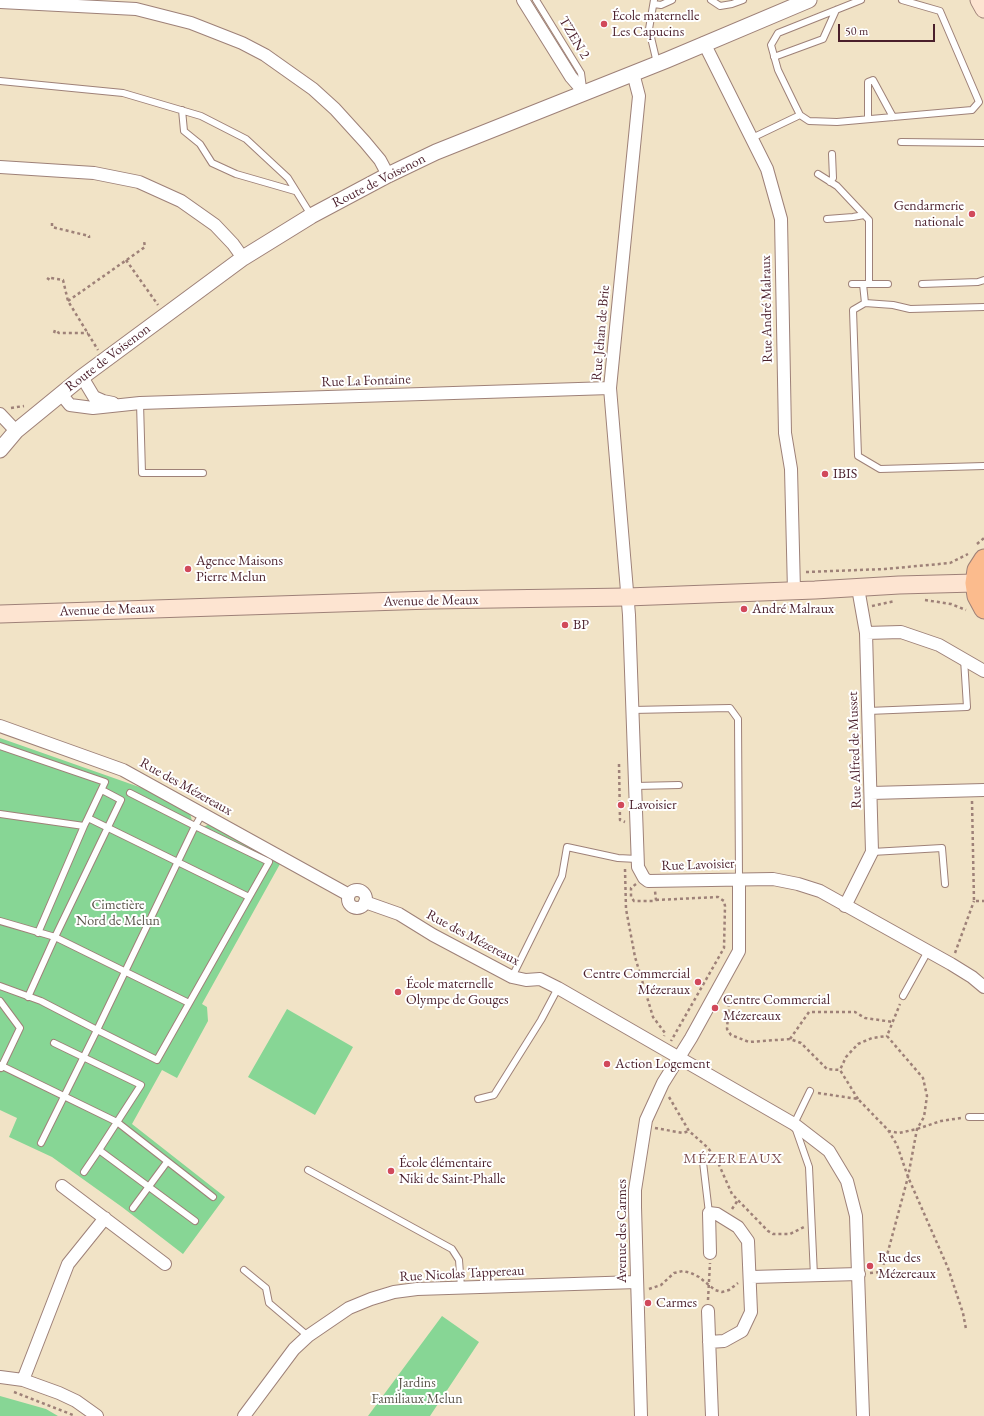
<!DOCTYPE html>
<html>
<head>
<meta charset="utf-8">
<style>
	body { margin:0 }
	#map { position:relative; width:984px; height:1416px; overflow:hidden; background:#f1e3c6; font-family:"EB Garamond",serif }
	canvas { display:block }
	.scale { position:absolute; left:838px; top:24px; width:97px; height:18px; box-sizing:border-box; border:2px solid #4a1f2b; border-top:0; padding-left:5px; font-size:12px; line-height:14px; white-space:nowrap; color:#4a1f2b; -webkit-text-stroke:3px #fff; paint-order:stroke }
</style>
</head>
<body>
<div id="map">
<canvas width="984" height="1416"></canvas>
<div class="scale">50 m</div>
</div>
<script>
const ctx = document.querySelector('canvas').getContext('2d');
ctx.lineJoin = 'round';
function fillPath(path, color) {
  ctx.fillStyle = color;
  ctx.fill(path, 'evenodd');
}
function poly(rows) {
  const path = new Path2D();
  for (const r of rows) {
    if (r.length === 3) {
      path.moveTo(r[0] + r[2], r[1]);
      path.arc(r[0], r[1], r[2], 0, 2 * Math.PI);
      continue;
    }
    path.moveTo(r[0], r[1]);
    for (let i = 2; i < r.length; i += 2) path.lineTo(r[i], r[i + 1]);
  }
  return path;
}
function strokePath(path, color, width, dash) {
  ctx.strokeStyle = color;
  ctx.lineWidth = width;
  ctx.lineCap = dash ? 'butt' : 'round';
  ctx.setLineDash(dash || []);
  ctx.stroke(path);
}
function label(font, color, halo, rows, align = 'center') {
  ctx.font = font + ' "EB Garamond",serif';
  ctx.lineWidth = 4;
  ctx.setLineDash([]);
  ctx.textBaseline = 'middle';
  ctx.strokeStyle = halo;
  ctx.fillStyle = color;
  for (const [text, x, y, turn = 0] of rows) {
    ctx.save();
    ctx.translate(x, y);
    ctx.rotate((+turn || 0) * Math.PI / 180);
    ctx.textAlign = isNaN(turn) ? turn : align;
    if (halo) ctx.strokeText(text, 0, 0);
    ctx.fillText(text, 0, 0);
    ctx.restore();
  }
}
fillPath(poly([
	[0,738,145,789,190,813,192,821,203,827,210,824,280,864,202,1004,207,1007,208,1021,177,1078,162,1070,132,1124,225,1197,183,1254,122,1207,52,1157,9,1137,17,1118,0,1110],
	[287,1009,353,1047,315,1115,248,1077],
	[442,1316,479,1342,430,1416,368,1416],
	[0,1396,46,1409,58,1416,0,1416]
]), '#87d695');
const service = poly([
	[536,0,581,73,583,88],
	[654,0,649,29,657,63],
	[711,0,720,6,732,4,743,0],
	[861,0,778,33,771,45,778,70,795,105,800,115,809,121,837,122,972,110,979,102,940,11,902,0],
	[654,4,661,5,672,0],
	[774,57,823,39,836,10],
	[0,81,123,93,201,116,246,139,288,178,311,215],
	[182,110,184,131,200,144,212,163,236,174,295,191],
	[868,119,868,82,873,80,893,117],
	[752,138,800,115],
	[901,142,984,143],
	[818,174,837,186,869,220,869,284],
	[830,182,833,178,832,154],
	[827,219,853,217,864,215],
	[852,284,888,284],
	[863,284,865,303],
	[922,284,978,282,984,280],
	[984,307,910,309,893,305,865,303,853,310,858,456,880,469,984,466],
	[140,403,142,473,203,473],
	[632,710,730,708,738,719,739,879],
	[868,711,967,707,964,659],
	[0,746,105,782,88,818,249,897],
	[635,786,679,785],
	[130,793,195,826,269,862,157,1060,97,1030,195,826,203,813],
	[0,814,84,826,88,818],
	[872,852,942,848,945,884],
	[0,921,55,937,189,1003],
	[38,933,84,826],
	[512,977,562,876,567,847,618,858,637,859],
	[0,986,41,1001,97,1030,41,1143],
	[903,996,928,951],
	[28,997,55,937,121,800,102,790],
	[0,1001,20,1028,1,1068],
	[54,1043,141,1085,99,1150],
	[0,1065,117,1122,213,1197],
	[810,1091,794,1124,809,1167,814,1276],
	[478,1099,494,1095,541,1020,558,988],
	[969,1117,984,1117],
	[703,1162,709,1213],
	[308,1170,452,1249,459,1260,461,1287],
	[84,1172,99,1150,195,1221],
	[133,1208,167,1162],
	[244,1270,266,1288,269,1303,308,1336]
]);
const minor = poly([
	[523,0,571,77,584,92],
	[0,2,136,9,191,23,242,43,265,55,313,89,335,109,365,142,380,160,388,175],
	[704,43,767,169,781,219,785,433,791,469,794,591],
	[633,73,639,96,610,388,629,615,638,867,644,878,648,881,773,879,798,884,820,891,951,964,972,977,984,987],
	[0,167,94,173,139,182,181,201,215,225,233,244,243,258],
	[82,377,94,397,103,401,113,403],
	[61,394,70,405,93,408,140,403,610,388],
	[0,414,16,431],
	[866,633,901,632,939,645,984,671],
	[0,726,123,770,349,895],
	[871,793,984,790],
	[357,899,9],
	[365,902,399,914,433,935,512,977,526,980,540,979,558,988,794,1124,829,1151,847,1181,856,1216,863,1416],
	[845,906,872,852,866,633,858,588],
	[62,1186,165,1264],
	[751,1277,859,1274],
	[708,1311,712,1416],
	[709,1342,724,1341,742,1331,751,1312,748,1241,738,1227,717,1214,709,1213,710,1253],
	[0,1377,23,1380,59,1393,76,1401,97,1416],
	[23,1380,68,1264,105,1218],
	[244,1416,294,1349,308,1336,349,1308,371,1299,394,1292,417,1289,637,1282],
	[641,1416,635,1207,635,1190,646,1120,663,1083,691,1038,739,951,739,879]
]);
const tertiary = poly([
	[0,450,16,431,82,377,243,258,311,216,388,175,436,152,667,60,809,0]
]);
const secondary = poly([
	[979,0,984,9],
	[0,614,431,600,627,597,815,590,899,585,975,583]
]);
const primary = poly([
	[984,559,977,570,975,583,977,596,984,609]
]);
strokePath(service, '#9e8178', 8);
strokePath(minor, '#9e8178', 14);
strokePath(tertiary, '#9e8178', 17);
strokePath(secondary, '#9e8178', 19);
strokePath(primary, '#9e8178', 21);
strokePath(poly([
	[52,223,52,227,89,236,89,238],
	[126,260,158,305],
	[47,278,50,280,51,278,63,280,68,301,98,350],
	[68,301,145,247,144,241],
	[54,333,55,330,59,333,88,333],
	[11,408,24,406],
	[977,544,984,538],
	[806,572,885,569,950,563,968,554],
	[925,600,951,604,966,610],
	[872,606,895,601],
	[619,764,620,820,625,822],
	[972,801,974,901,984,901],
	[625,869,626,909,635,957,653,1017,665,1033,664,1036],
	[636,884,631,888,631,897,634,901,654,901,656,900,655,891],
	[656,900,718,897,724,901,725,906,724,948,671,1041],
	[955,953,974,901],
	[727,998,729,1002,727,1029,731,1035,749,1042,790,1039,801,1043,827,1069,840,1070],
	[790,1039,809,1012,855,1012,865,1018,893,1022],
	[818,1093,858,1099,888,1130,897,1145,908,1177,948,1268,963,1313,966,1329],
	[669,1097,689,1131,707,1147,716,1158,732,1194,768,1231,773,1234,790,1234,804,1227],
	[858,1099,840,1070,846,1057,858,1044,872,1038,887,1036],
	[655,1128,683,1133,689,1131],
	[888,1131,899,1133,917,1129,941,1121,961,1118],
	[732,1209,738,1200],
	[870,1273,880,1272,886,1259,908,1177,917,1129,924,1117,927,1096,923,1078,887,1036,900,1004],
	[649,1289,661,1285,674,1273,683,1271,691,1273,699,1277,715,1290,722,1292,729,1290,738,1283],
	[708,1300,710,1263],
	[14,1392,73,1415]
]), '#9e8178', 2.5, [3, 3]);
strokePath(service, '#fff', 6);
strokePath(minor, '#fff', 12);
strokePath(tertiary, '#fff', 15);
strokePath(secondary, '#fde4d1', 17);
strokePath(primary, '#fbbb8d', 19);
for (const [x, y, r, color] of [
	[604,24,4,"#d1495b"],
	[972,214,4,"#d1495b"],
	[825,474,4,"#d1495b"],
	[188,569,4,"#d1495b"],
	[744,609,4,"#d1495b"],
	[565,625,4,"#d1495b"],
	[621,805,4,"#d1495b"],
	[698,982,4,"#d1495b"],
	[398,992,4,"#d1495b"],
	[715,1008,4,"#d1495b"],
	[607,1064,4,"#d1495b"],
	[391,1171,4,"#d1495b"],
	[870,1266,4,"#d1495b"],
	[648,1303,4,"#d1495b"]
]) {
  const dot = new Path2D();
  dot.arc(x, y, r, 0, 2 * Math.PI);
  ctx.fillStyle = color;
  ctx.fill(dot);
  strokePath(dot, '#fff', 1.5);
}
label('14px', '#4a1f2b', '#fff', [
	["École maternelle",612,16],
	["Les Capucins",612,32],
	["Gendarmerie",964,206,"right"],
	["nationale",964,222,"right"],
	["IBIS",833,474],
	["Agence Maisons",196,561],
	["Pierre Melun",196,577],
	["André Malraux",752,609],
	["BP",573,625],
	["Lavoisier",629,805],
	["Centre Commercial",690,974,"right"],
	["Mézeraux",690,990,"right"],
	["École maternelle",406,984],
	["Olympe de Gouges",406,1000],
	["Centre Commercial",723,1000],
	["Mézereaux",723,1016],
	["Action Logement",615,1064],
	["École élémentaire",399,1163],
	["Niki de Saint-Phalle",399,1179],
	["Rue des",878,1258],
	["Mézereaux",878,1274],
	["Carmes",656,1303]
], 'left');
label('14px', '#4a1f2b', '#fff', [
	["TZEN 2",574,38,59],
	["Route de Voisenon",379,181,-27],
	["Rue André Malraux",767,309,-91],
	["Rue Jehan de Brie",601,333,-85],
	["Route de Voisenon",108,358,-37],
	["Rue La Fontaine",366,381,-2],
	["Avenue de Meaux",431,601,-1],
	["Avenue de Meaux",107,610,-2],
	["Rue Alfred de Musset",855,750,-92],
	["Rue des Mézereaux",186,787,29],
	["Rue Lavoisier",698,865,-2],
	["Rue des Mézereaux",473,938,28],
	["Avenue des Carmes",622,1231,-90],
	["Rue Nicolas Tappereau",462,1274,-3]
]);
label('14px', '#5c564b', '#fff', [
	["Cimetière",118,905],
	["Nord de Melun",118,921],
	["Jardins",417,1383],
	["Familiaux Melun",417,1399]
]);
ctx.letterSpacing = '1px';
label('15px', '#7e5154', '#fff', [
	["MÉZEREAUX",733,1159]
]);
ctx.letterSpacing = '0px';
</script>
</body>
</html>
